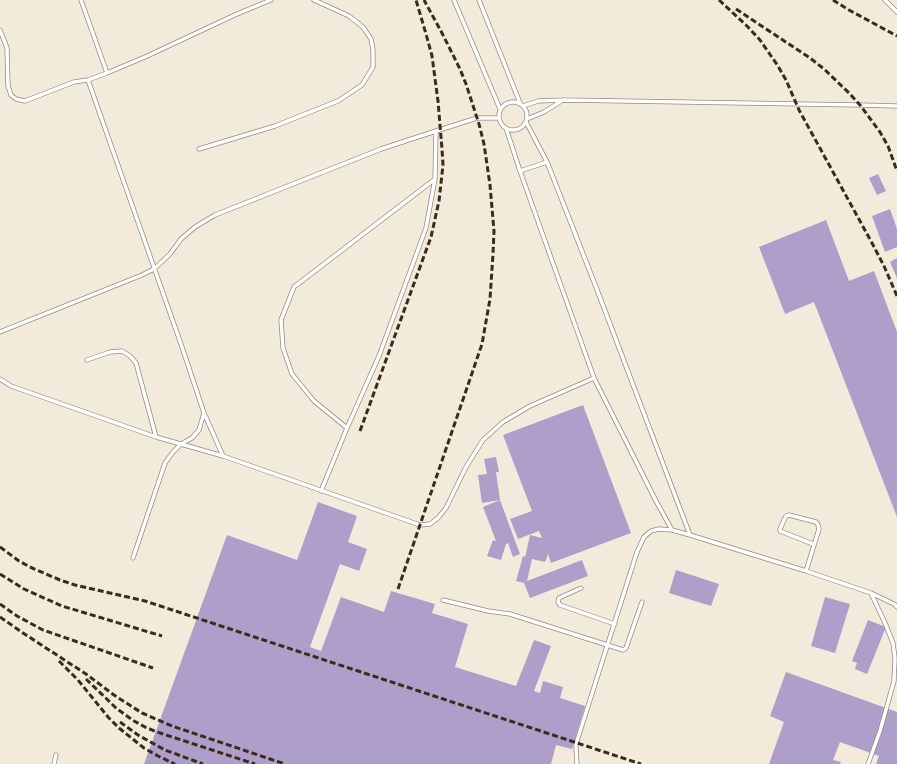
<!DOCTYPE html>
<html>
<head>
<meta charset="utf-8">
<style>
	body { margin:0 }
	canvas { display:block; background:#f2ebdb }
</style>
</head>
<body>
<canvas width="897" height="764"></canvas>
<script>
const ctx = document.querySelector('canvas').getContext('2d');
ctx.lineJoin = 'round';
function fillPath(path, color) {
  ctx.fillStyle = color;
  ctx.fill(path, 'evenodd');
}
function poly(rows) {
  const path = new Path2D();
  for (const r of rows) {
    if (r.length === 3) {
      path.moveTo(r[0] + r[2], r[1]);
      path.arc(r[0], r[1], r[2], 0, 2 * Math.PI);
      continue;
    }
    path.moveTo(r[0], r[1]);
    for (let i = 2; i < r.length; i += 2) path.lineTo(r[i], r[i + 1]);
  }
  return path;
}
function strokePath(path, color, width, dash) {
  ctx.strokeStyle = color;
  ctx.lineWidth = width;
  ctx.lineCap = dash ? 'butt' : 'round';
  ctx.setLineDash(dash || []);
  ctx.stroke(path);
}
fillPath(poly([
	[878,174,886,191,877,195,869,178],
	[890,209,897,229,897,247,885,252,872,216],
	[826,220,849,281,874,271,897,332,897,517,814,302,785,314,759,247],
	[897,258,897,278,890,262],
	[583,405,631,533,551,563,548,554,545,562,532,559,527,581,582,560,588,576,530,598,524,583,516,581,523,556,525,557,530,535,542,538,539,531,518,539,510,519,532,511,503,435],
	[496,457,499,472,496,472,500,500,520,554,513,557,508,543,506,544,501,560,487,556,493,540,496,541,483,507,500,500,482,503,478,475,487,474,484,459],
	[318,502,357,516,348,542,367,549,359,571,340,564,310,647,321,651,341,597,384,612,391,591,435,604,432,613,468,624,455,667,516,686,534,640,551,646,534,691,540,693,543,681,563,687,560,698,585,706,572,749,556,745,551,764,144,764,227,535,297,560],
	[676,570,719,584,711,606,669,593],
	[825,597,850,604,835,653,811,646],
	[868,620,886,627,867,674,855,669,857,663,852,661],
	[786,672,897,712,897,764,876,764,879,756,840,742,833,760,841,762,840,764,769,764,784,722,770,716]
]), '#ad9fc9');
const service = poly([
	[81,0,107,73],
	[454,0,500,109],
	[479,0,520,103],
	[885,0,897,12],
	[0,30,7,48,8,86,11,95,16,99,25,101,74,82,88,80,107,73,145,57,237,14,271,0],
	[88,80,182,347,204,413,223,456],
	[513,116,14],
	[523,106,538,101,564,100,860,105,897,106],
	[527,119,544,112,563,100],
	[526,122,547,162,596,287,690,535],
	[506,128,520,171,594,378,656,501,672,530],
	[199,149,275,126,338,101,362,85,373,67,373,50,371,39,363,27,349,16,314,0],
	[520,171,547,162],
	[0,332,142,275,154,269,170,254,181,239,195,227,215,215,381,149,436,131,477,118,498,118],
	[87,360,110,352,122,351,130,356,136,363,156,437],
	[0,379,11,386,156,437,223,456,420,525,430,524,438,518,446,508,466,467,483,440,503,422,530,406,594,378],
	[347,428,379,356,426,228,435,179,436,131],
	[321,491,347,428,314,401,292,374,283,348,281,320,294,287,435,179],
	[133,558,165,463,173,452,181,444,192,438,199,430,204,413],
	[806,571,819,529,818,525,816,522,789,515,786,516,780,529,780,531,813,544],
	[581,588,559,598,558,602,560,605,615,624],
	[443,600,488,611,510,614,623,650,626,648,642,602],
	[54,764,56,755],
	[577,764,576,748,576,744,637,552,644,537,651,531,659,529,672,530,690,535,806,571,871,593,894,604,897,607],
	[868,764,880,731,894,681,895,658,893,643,885,623,871,593]
]);
strokePath(service, '#968a7c', 5);
strokePath(service, '#fff', 3.5);
strokePath(poly([
	[719,0,747,26,760,40,778,66,786,80,799,110,872,243,884,266,897,296],
	[833,0,849,10,897,36],
	[736,9,810,58,824,69,849,93,860,105,880,132,888,146,897,171],
	[360,431,431,237,439,201,443,165,442,149,438,101,432,56,426,34,416,0],
	[0,547,19,561,32,568,60,580,75,585,145,601,641,764],
	[0,574,24,589,62,606,162,636],
	[398,589,482,344,490,299,493,254,494,231,490,185,484,144,479,124,466,84,460,69,442,33,424,0],
	[0,604,17,616,43,630,153,668],
	[0,617,23,633,86,674,114,695,142,713,172,726,285,764],
	[59,661,78,680,108,717,119,728,144,748,158,756,175,764],
	[86,679,116,708,134,721,145,727,157,732,255,764],
	[120,722,138,735,165,750,203,764]
]), '#3b2a1e', 3, [6, 3]);
</script>
</body>
</html>
